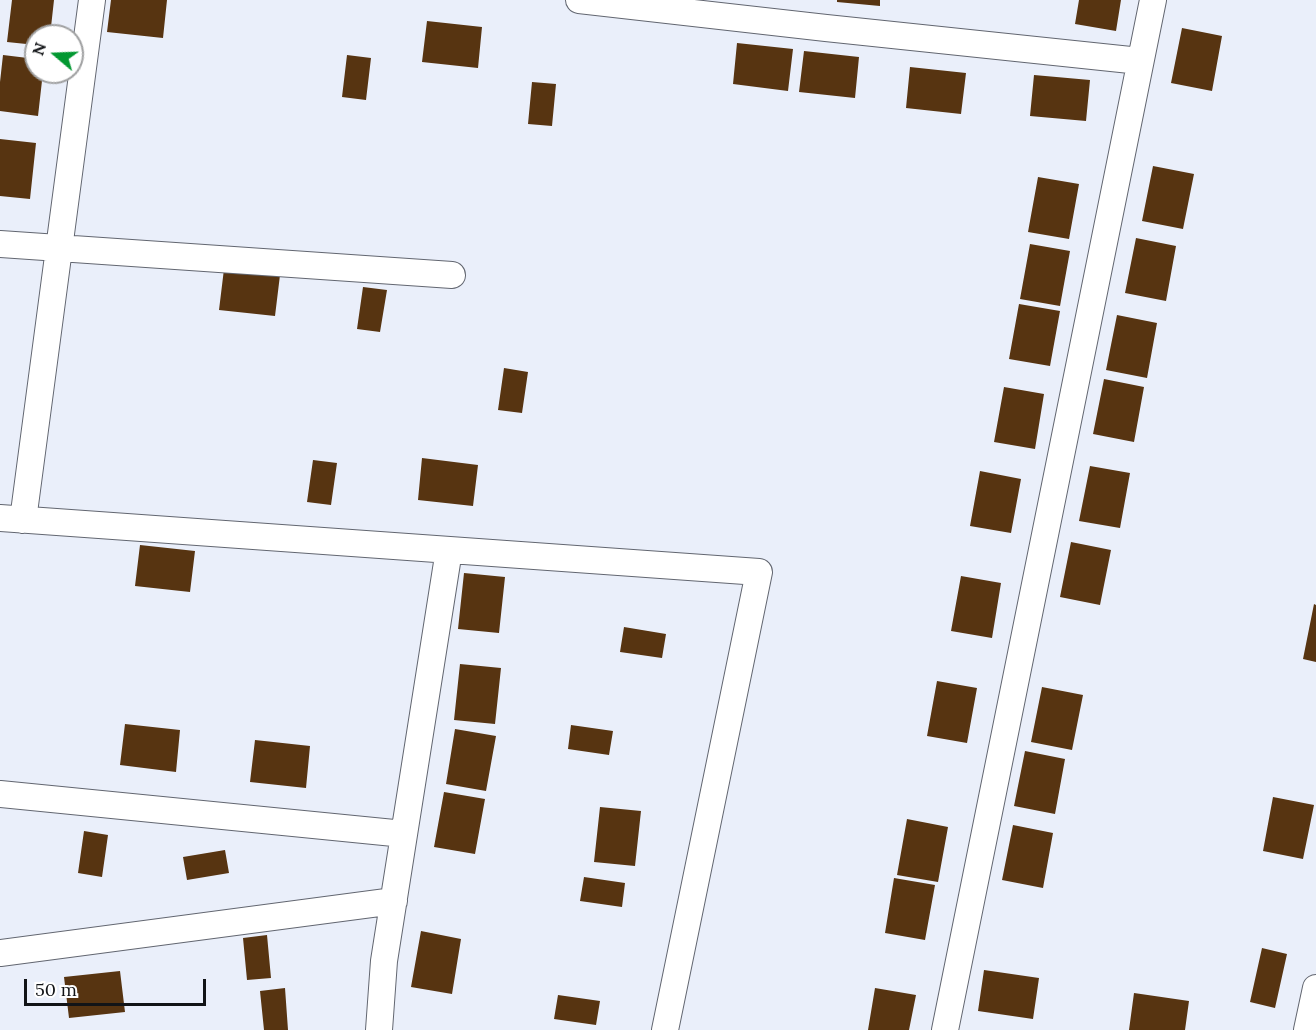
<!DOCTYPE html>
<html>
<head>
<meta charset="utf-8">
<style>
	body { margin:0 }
	#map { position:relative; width:1316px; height:1030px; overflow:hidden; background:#eaeffa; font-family:Lora,serif }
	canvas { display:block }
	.north { position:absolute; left:24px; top:24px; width:60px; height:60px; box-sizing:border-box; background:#fff; border:2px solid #a0a1a2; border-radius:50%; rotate:289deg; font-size:16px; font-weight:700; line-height:24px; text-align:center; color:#121417 }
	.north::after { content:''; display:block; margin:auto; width:21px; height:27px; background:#029831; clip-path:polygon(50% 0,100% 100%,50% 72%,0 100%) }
	.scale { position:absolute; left:24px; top:979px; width:182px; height:27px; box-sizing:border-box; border:3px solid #121417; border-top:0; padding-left:8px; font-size:18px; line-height:21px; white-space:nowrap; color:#121417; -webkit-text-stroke:4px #fff; paint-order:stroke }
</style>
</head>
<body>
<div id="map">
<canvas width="1316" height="1030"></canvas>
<div class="north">N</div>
<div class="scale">50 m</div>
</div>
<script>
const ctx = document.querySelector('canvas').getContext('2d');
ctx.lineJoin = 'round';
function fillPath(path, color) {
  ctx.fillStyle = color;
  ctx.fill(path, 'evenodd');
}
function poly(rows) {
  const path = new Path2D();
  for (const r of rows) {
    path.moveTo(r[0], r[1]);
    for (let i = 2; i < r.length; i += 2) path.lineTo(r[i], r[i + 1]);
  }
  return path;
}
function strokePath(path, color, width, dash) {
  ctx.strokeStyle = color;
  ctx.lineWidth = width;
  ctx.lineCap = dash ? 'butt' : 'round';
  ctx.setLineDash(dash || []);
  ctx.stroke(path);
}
fillPath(poly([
	[12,0,54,0,50,36,36,36,36,45,7,42],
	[111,0,167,0,163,38,107,32],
	[837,0,880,0,880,6,837,2],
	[1079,0,1121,0,1116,31,1075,24],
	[427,21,482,27,478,68,422,62],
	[1182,28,1222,36,1212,91,1171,83],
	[737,43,793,49,788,91,733,84],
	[804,51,859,57,855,98,799,92],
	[3,55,36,59,36,72,43,72,38,116,0,111,0,82],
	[347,55,371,58,366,100,342,97],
	[910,67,966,73,961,114,906,108],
	[1034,75,1090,80,1086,121,1030,116],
	[532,82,556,84,552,126,528,124],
	[0,139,36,143,30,199,0,196],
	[1153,166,1194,174,1183,229,1142,221],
	[1038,177,1079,184,1069,239,1028,232],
	[1136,238,1176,246,1166,301,1125,293],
	[1030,244,1070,251,1060,306,1020,299],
	[224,269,280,275,275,316,219,310],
	[363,287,387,290,380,332,357,329],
	[1019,304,1060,311,1050,366,1009,359],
	[1117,315,1157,323,1147,378,1106,370],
	[504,368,528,372,522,413,498,410],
	[1104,379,1144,387,1134,442,1093,434],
	[1004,387,1044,394,1035,449,994,442],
	[422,458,478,465,473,506,418,500],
	[313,460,337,463,331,505,307,502],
	[1090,466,1130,473,1120,528,1079,521],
	[980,471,1021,479,1011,533,970,526],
	[1071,542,1111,550,1100,605,1060,597],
	[140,545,195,551,190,592,135,586],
	[464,573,505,577,499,633,458,629],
	[961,576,1001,583,992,638,951,631],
	[1314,604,1316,605,1316,662,1303,659],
	[624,627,666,634,662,658,620,652],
	[460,664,501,668,495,724,454,720],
	[937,681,977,688,967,743,927,736],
	[1042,687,1083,695,1072,750,1031,742],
	[125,724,180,730,176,772,120,765],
	[571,725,613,731,609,755,568,749],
	[455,729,496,736,486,791,446,784],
	[255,740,310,746,306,788,250,782],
	[1025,751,1065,759,1055,814,1014,806],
	[444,792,485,799,475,854,434,847],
	[1273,797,1314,805,1303,859,1263,851],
	[600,807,641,811,635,866,594,862],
	[907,819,948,827,938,882,897,875],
	[1013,825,1053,833,1043,888,1002,880],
	[84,831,108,835,102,877,78,873],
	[225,850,229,873,187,880,183,857],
	[584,877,625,883,622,907,580,901],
	[894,878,935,885,925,940,885,933],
	[421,931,461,939,452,994,411,987],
	[267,935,271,978,247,980,243,938],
	[1262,948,1287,954,1275,1008,1250,1002],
	[984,970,1039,978,1033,1019,978,1011],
	[120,971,125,1012,69,1018,64,977],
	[285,988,288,1030,264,1030,260,991],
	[875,988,916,995,909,1030,868,1030],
	[1134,993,1189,1001,1185,1030,1129,1030],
	[558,995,600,1001,596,1025,554,1019]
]), '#573411');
const street = poly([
	[579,0,826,28,1140,61],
	[0,244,452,275],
	[0,518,759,572,665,1030],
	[23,520,92,0],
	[0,794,404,834],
	[0,953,394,901],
	[379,1030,384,961,449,550],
	[945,1030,1153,0],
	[1307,1030,1316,988]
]);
strokePath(street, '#626670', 28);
strokePath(street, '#fff', 26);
</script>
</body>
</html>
